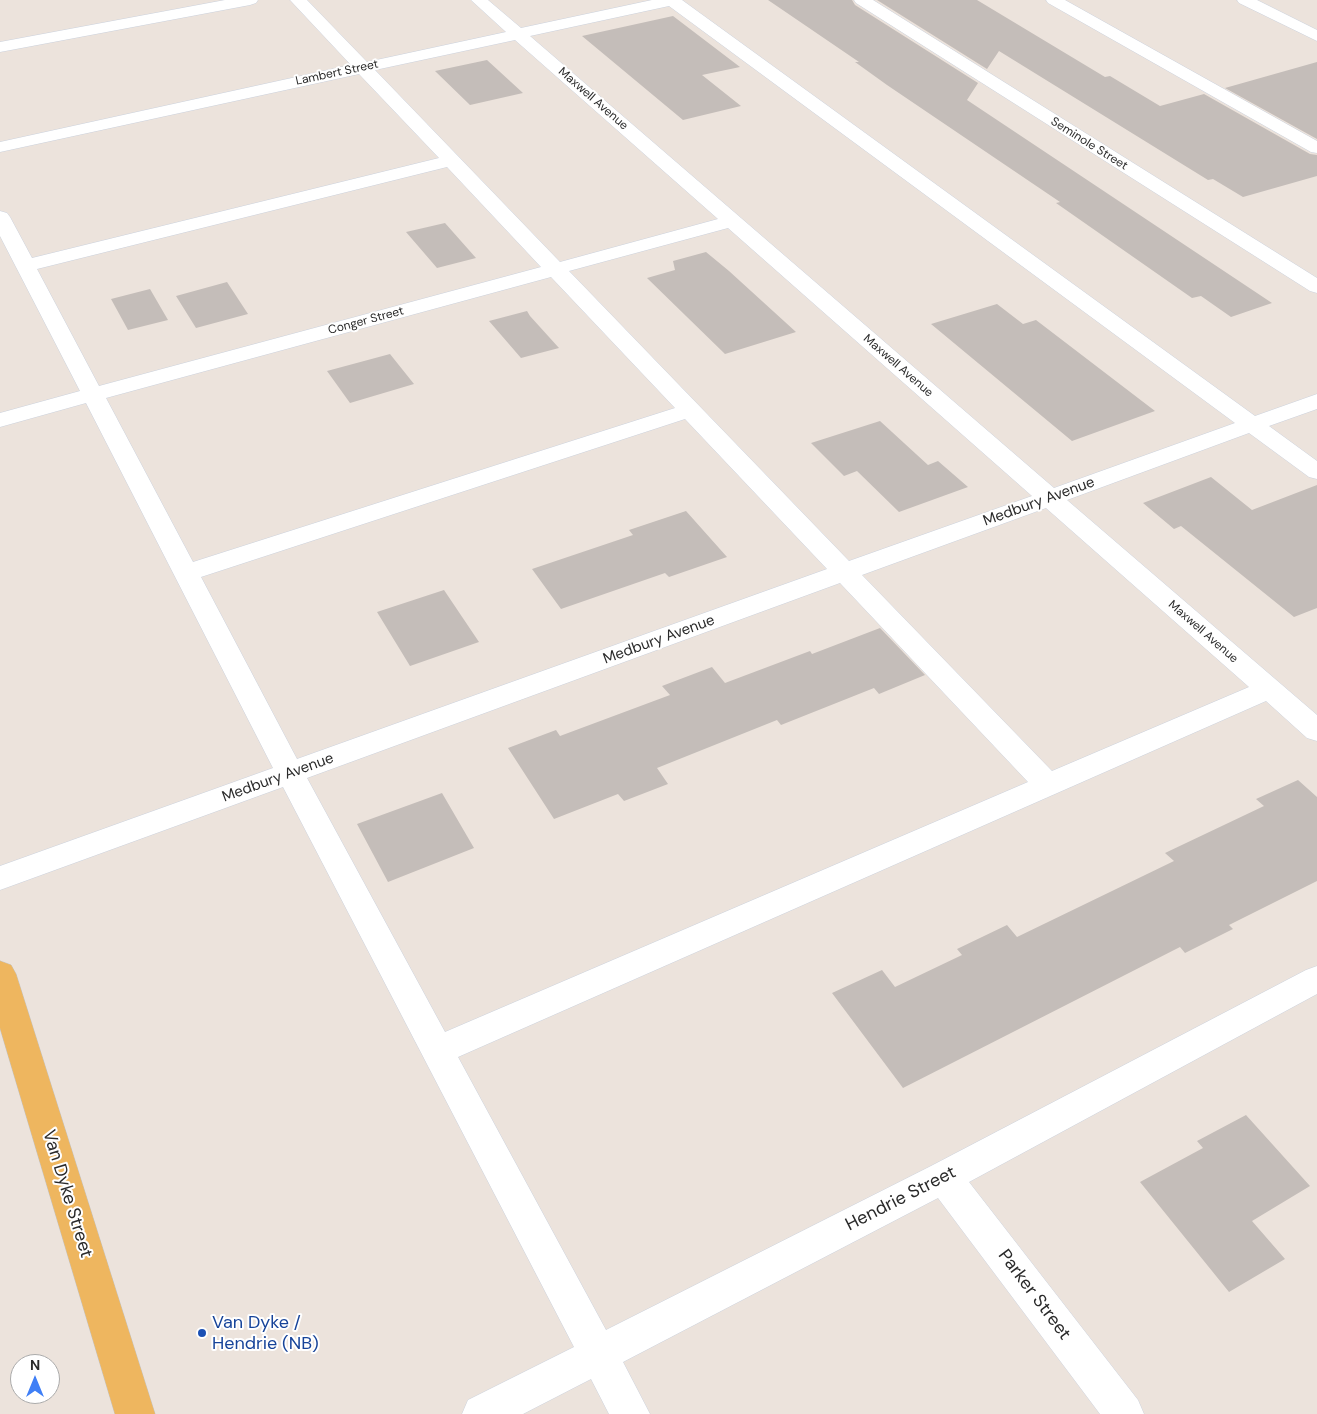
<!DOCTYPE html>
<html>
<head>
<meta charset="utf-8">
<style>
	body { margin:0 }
	#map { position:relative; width:1317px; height:1414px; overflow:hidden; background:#ece3dc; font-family:"DM Sans",sans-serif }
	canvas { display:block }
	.north { position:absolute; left:10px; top:1354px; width:50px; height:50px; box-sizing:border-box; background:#fff; border:1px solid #aaa; border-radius:50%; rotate:0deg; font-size:14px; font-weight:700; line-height:20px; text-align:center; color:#2a2a2a }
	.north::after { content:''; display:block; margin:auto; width:18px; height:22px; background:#3f7ff6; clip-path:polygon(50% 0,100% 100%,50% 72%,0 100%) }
</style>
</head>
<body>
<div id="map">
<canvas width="1317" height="1414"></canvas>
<div class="north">N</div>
</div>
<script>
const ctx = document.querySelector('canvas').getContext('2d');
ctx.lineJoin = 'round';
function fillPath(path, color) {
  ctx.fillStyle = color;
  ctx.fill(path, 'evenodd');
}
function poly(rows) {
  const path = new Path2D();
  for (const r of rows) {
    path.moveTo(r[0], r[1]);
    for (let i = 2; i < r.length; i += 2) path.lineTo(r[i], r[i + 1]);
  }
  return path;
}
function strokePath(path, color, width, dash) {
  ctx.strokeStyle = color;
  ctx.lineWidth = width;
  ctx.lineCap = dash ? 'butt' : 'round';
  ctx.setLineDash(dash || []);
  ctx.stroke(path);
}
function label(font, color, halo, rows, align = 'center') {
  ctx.font = font + ' "DM Sans",sans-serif';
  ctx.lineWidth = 4;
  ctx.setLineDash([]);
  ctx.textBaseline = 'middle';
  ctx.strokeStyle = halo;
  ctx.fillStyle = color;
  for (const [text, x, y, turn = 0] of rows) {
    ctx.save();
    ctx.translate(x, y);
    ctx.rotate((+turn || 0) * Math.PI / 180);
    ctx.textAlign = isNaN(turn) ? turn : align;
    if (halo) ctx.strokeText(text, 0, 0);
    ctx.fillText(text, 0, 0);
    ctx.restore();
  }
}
fillPath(poly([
	[768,0,852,0,855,5,978,83,967,100,1272,303,1231,317,1201,296,1192,298,1056,203,1060,202,887,85,855,62,859,62],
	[877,0,977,0,1105,77,1110,76,1160,106,1204,94,1310,154,1317,155,1317,176,1243,197,1213,179,1208,180,999,51,987,69],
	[673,16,740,67,702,75,741,106,683,120,582,36],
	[487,60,523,93,470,105,435,71],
	[1317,62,1317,139,1225,88],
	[445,223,476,258,437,268,406,232],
	[706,252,729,271,796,332,725,354,647,278,675,270,673,261],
	[227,282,248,314,196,328,176,296],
	[150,289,168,320,128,330,111,299],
	[997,304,1023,324,1036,320,1155,411,1072,441,931,324],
	[527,311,530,316,559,348,521,358,489,321],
	[390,354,414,384,350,403,327,371],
	[880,421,928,465,938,461,968,487,899,512,857,471,844,476,811,443],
	[1211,477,1252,510,1317,485,1317,608,1294,617,1181,526,1174,529,1143,503],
	[686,511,727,557,669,577,665,573,561,609,532,569,633,535,629,530],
	[444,590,479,642,410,666,377,612],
	[880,628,925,675,879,694,874,688,781,725,777,720,657,768,668,784,624,801,618,794,554,819,508,748,556,730,560,736,670,695,662,686,712,667,725,683,810,651,812,654],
	[1298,780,1317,797,1317,881,1229,925,1233,929,1185,953,1180,947,903,1088,832,993,882,970,895,987,962,955,957,949,1007,925,1017,937,1174,861,1165,853,1264,806,1256,799],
	[442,793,474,848,388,882,357,824],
	[1246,1115,1310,1186,1252,1221,1285,1259,1229,1292,1140,1182,1203,1148,1197,1141]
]), '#c4bdb9');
const minor = poly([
	[225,0,258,0,256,3,250,5,0,52,0,42,225,0],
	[290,0,307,0,367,62,506,32,471,0,488,0,521,28,652,0,682,0,1255,416,1317,394,1317,409,1269,426,1317,461,1317,479,1309,477,1249,433,1067,500,1317,715,1317,741,1307,738,1266,701,458,1057,606,1330,931,1166,1306,970,1317,966,1317,994,969,1182,1138,1400,1144,1414,1100,1414,938,1198,623,1362,650,1414,609,1414,591,1379,523,1414,462,1414,468,1400,574,1347,283,787,0,890,0,866,273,768,86,403,0,427,0,413,80,391,0,236,0,211,7,213,10,217,32,258,439,158,359,74,0,152,0,142,351,65,290,0],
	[669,6,1235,423,1054,488,530,36,669,6],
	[515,40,718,219,560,262,375,70,515,40],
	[447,167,541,267,99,386,37,269,447,167],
	[728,228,1032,496,849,561,569,271,728,228],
	[551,277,675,408,193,562,106,398,551,277],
	[685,419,827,569,297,759,201,577,685,419],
	[1046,508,1249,687,1052,771,862,575,1046,508],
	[840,583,1028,782,445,1032,307,778,840,583],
	[854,0,873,0,1317,278,1317,293,1310,291,856,3,854,0],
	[1046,0,1065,0,1317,141,1317,153,1311,152,1048,3,1046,0],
	[1237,0,1257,0,1317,30,1317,41,1239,3,1237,0]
]);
const major = poly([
	[0,961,11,965,16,974,155,1414,115,1414,0,1028,0,961]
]);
strokePath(minor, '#cbd1dc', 1);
strokePath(major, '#c3c3c3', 1);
fillPath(minor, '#fff');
fillPath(major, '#eeb65f');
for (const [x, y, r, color] of [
	[202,1333,5,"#1a4fb4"]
]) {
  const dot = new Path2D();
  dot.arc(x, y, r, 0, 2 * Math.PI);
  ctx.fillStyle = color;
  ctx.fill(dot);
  strokePath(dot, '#fff', 2);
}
label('12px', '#2a2a2a', '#fff', [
	["Lambert Street",337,73,-12],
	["Maxwell Avenue",593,99,41],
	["Seminole Street",1089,144,32],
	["Conger Street",366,321,-15],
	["Maxwell Avenue",898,366,41],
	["Maxwell Avenue",1203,632,41]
]);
label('15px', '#2a2a2a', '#fff', [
	["Medbury Avenue",1039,502,-20],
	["Medbury Avenue",659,640,-20],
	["Medbury Avenue",278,778,-20]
]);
label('18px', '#2a2a2a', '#fff', [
	["Van Dyke Street",67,1194,73],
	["Hendrie Street",901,1199,-27],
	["Parker Street",1034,1295,53]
]);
label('18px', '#164399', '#fff', [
	["Van Dyke /",212,1323],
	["Hendrie (NB)",212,1344]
], 'left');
</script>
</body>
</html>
